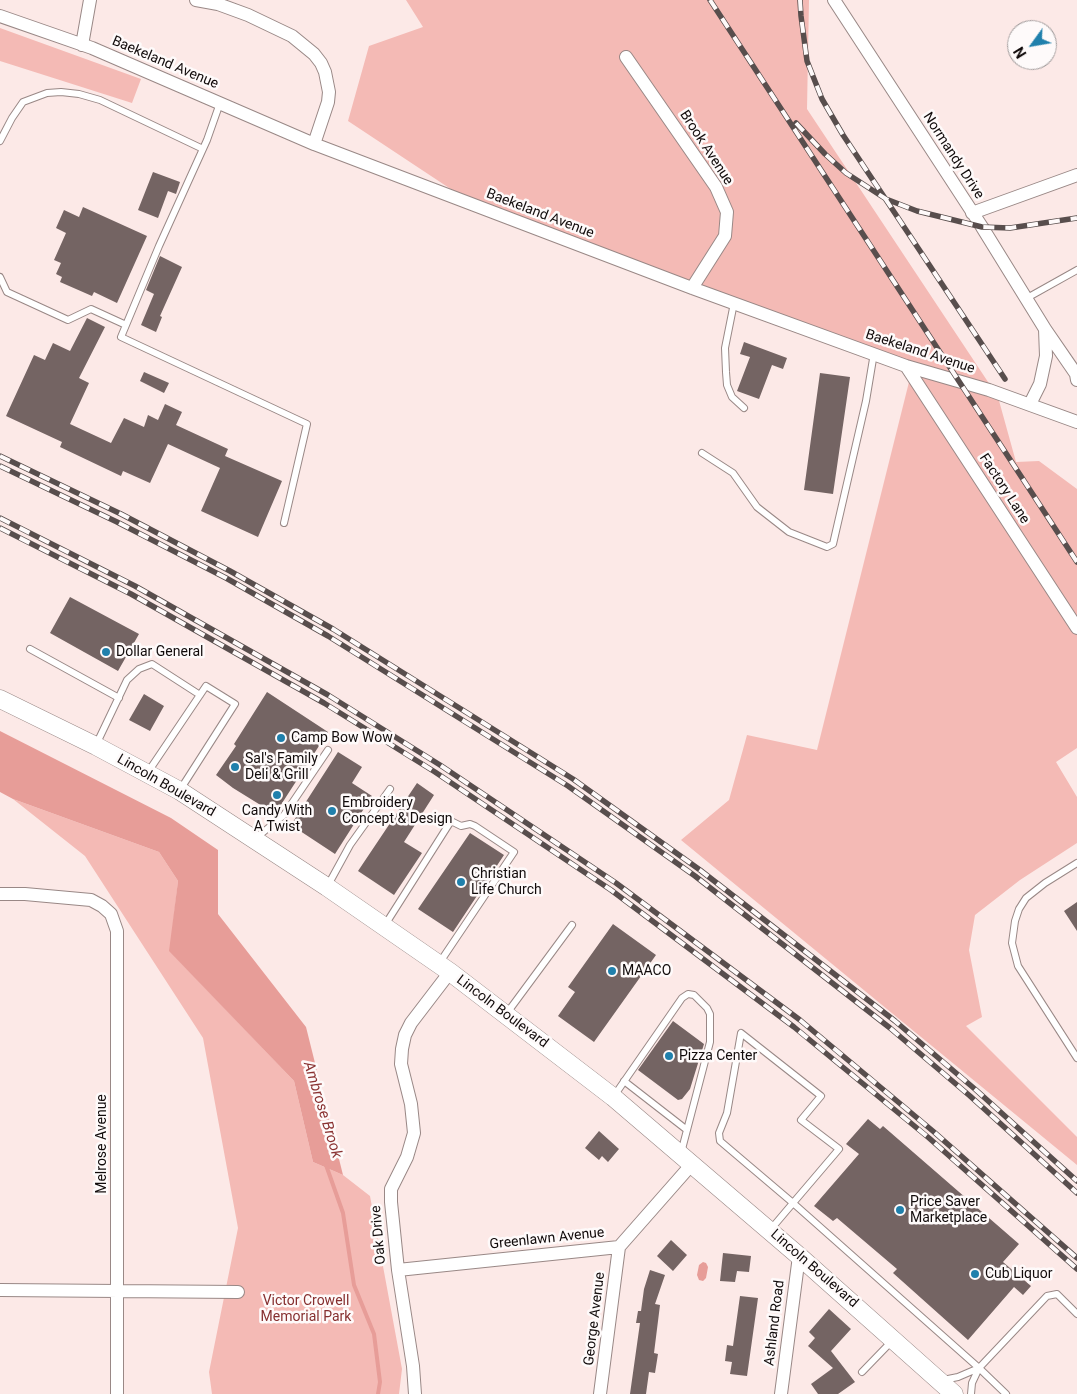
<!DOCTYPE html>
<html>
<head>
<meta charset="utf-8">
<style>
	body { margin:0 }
	#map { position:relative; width:1077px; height:1394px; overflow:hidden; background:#fce9e7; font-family:Roboto,sans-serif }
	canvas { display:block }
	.north { position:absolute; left:1007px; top:20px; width:50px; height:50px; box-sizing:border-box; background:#fefafa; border:1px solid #9f9a9a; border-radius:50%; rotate:238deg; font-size:14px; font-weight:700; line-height:20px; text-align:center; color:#110b0b }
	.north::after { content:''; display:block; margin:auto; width:18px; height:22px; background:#2080ac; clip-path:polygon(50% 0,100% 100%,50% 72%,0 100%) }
</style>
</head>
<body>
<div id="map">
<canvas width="1077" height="1394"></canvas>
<div class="north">N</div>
</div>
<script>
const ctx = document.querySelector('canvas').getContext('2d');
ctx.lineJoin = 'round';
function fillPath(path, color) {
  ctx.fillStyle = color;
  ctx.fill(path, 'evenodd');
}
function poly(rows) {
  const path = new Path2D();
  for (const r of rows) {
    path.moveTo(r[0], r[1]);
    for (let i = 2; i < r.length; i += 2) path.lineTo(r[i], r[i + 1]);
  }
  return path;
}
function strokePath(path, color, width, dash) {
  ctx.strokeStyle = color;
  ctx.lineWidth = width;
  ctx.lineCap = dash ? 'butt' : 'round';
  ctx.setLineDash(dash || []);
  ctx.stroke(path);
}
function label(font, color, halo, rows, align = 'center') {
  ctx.font = font + ' Roboto,sans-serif';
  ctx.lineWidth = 5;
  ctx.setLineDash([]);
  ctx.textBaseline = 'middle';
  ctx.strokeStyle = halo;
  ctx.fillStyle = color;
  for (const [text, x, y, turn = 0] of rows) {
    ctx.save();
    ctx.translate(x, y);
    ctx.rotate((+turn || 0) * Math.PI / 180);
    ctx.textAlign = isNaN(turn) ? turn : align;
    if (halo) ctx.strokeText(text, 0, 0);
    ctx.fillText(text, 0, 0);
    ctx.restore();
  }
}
fillPath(poly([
	[406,0,809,0,807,109,998,397,1016,462,1039,461,1077,489,1077,748,1056,762,1077,797,1077,843,1020,880,975,915,969,950,982,1017,966,1026,1077,1137,1077,1165,681,840,729,800,747,735,817,750,913,366,499,221,348,121,369,46,423,27],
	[0,28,141,79,132,103,0,61],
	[13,799,159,852,178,881,170,951,294,1081,313,1162,343,1175,370,1196,402,1369,399,1394,212,1394,209,1372,238,1228,203,1038,85,856]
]), '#f4bab5');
fillPath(poly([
	[0,731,171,818,218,850,218,914,306,1027,343,1175,313,1162,294,1081,169,951,178,881,159,852,13,799,0,792],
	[703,1262,706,1263,708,1267,706,1278,703,1281,699,1280,697,1275,699,1265]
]), '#e79d98');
strokePath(poly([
	[326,1165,343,1213,354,1285,374,1334,380,1382,378,1394]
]), '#e79d98', 4);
fillPath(poly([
	[153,172,180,182,176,194,168,191,158,218,138,210],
	[83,207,147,236,117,303,94,292,92,296,60,282,62,277,56,274,61,263,54,260,66,233,56,228,64,210,79,217],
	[160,256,182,267,160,316,162,317,156,332,141,325,154,294,146,290],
	[87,318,105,327,79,378,89,383,70,424,111,443,124,418,144,427,148,415,158,420,165,404,182,412,176,425,228,449,225,456,282,481,258,537,201,511,220,468,168,444,150,483,123,471,121,476,60,447,62,442,6,416,34,355,45,360,53,343,70,351],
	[744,342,787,358,783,369,772,365,759,399,737,391,750,357,740,354],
	[144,372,169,383,164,393,140,381],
	[820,373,850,377,833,494,804,490],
	[70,597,139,634,118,671,50,633],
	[267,692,328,732,275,814,233,788,216,775,236,746,234,744],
	[144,694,164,706,150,731,129,720],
	[338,752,362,767,352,783,372,796,335,854,291,825],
	[417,783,434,795,404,842,422,853,394,895,358,871],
	[470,833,504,855,453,932,418,909],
	[1077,902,1077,931,1064,911],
	[613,924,656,955,594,1042,558,1016,575,992,568,987],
	[673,1021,704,1044,690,1089,682,1099,678,1100,638,1070],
	[868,1119,880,1129,883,1126,1019,1244,1003,1262,1031,1286,1023,1295,1014,1287,968,1340,893,1273,897,1269,837,1218,833,1221,814,1206,859,1154,846,1144],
	[599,1131,619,1149,608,1162,602,1156,599,1160,585,1148],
	[671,1240,687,1255,673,1271,657,1256],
	[723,1253,751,1256,749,1272,737,1271,735,1282,720,1281],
	[650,1270,665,1275,655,1304,660,1305,654,1353,658,1354,655,1373,649,1372,646,1394,630,1394,640,1323,636,1323,638,1311,641,1311,644,1289],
	[740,1296,758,1298,747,1376,730,1374,732,1362,725,1361,727,1345,733,1346],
	[829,1309,851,1329,831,1351,855,1382,838,1394,818,1394,811,1384,833,1368,808,1346,815,1338,809,1332]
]), '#746463');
const lane = poly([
	[220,103,207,140,159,246,121,337,307,424,284,523],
	[0,141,12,118,23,102,47,93,61,92,79,94,100,100,203,149],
	[0,277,7,292,68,320,91,309,126,325],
	[1027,298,1077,270],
	[734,303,725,348,726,372,727,385,732,397,744,408],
	[702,453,733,473,757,507,789,532,827,547,833,544,866,401,874,353],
	[30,649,119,698],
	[96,745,127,680,139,669,152,664,200,695],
	[148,772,206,686,235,704,180,790],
	[256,838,284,815,328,750],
	[1077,863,1045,883,1026,898,1019,909,1015,921,1012,943,1018,966,1077,1058],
	[327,887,350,845,390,789],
	[385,925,451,821,461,826,470,824,475,826,514,852,440,962],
	[507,1013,572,925],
	[624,1081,687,1130],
	[614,1096,682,998,688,994,694,995,707,1008,710,1014,710,1042,681,1153],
	[771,1229,793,1203,839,1149,801,1120,821,1096,741,1033,727,1113,719,1133,720,1141,793,1203,979,1368,1006,1394],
	[862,1372,893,1340],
	[943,1380,958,1377,979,1368],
	[971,1394,972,1383,979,1368,1047,1296,1057,1294,1077,1314]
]);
const street = poly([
	[196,0,218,4,248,15,292,36,314,54,321,63,325,72,329,92,328,102,314,144],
	[834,0,982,227,1045,329,1076,374,1077,380],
	[0,16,92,48,314,144,692,288,906,366,989,390,1077,422],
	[82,45,90,0],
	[626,57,716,187,727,212,725,236,692,288],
	[972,213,1077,175],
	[906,366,1077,628],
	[1030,404,1040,384,1046,356,1045,329],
	[0,894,25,894,91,900,102,906,111,914,117,931,117,1394],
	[398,1270,619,1247,692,1164],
	[0,1290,238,1292],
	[415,1394,413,1366,398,1270,391,1202,391,1189,407,1157,414,1133,411,1104,401,1064,402,1049,405,1035,411,1023,450,972],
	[600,1394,619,1247],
	[781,1394,799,1256]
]);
const secondary = poly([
	[0,699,96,746,180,791,327,887,450,972,613,1097,799,1256,954,1394]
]);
strokePath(lane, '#998886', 8);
strokePath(street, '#998886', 14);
strokePath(secondary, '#998886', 19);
strokePath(lane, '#fff', 6);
strokePath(street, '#fff', 12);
strokePath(secondary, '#fff', 18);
const rail = poly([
	[710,0,1077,562],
	[800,0,801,16,807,61,822,99,843,135,1005,379],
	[796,123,825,154,846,173,886,199,917,211,982,227,1010,228,1077,218],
	[0,456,121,514,230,571,333,629,573,779,700,870,895,1021,976,1090,1077,1181],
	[0,466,117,522,226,578,328,636,568,786,695,876,890,1028,970,1096,1077,1193],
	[0,518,135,586,328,695,440,765,616,883,800,1020,934,1132,1077,1258],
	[0,528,131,594,324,703,435,772,611,890,794,1027,929,1138,1077,1269]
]);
strokePath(rail, '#584e4d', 5.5);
strokePath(rail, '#fefafa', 4, [11]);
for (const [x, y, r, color] of [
	[106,652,5,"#2080ac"],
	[281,738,5,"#2080ac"],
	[235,767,5,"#2080ac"],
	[277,795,5,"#2080ac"],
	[332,811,5,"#2080ac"],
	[461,882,5,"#2080ac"],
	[612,971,5,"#2080ac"],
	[669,1056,5,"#2080ac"],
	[900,1210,5,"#2080ac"],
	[975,1274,5,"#2080ac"]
]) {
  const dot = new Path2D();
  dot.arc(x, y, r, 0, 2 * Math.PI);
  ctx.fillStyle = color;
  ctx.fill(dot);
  strokePath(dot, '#fefafa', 2);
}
label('14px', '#110b0b', '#fefafa', [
	["Baekeland Avenue",165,63,23],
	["Brook Avenue",706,148,57],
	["Normandy Drive",953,156,57],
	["Baekeland Avenue",540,214,21],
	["Baekeland Avenue",920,352,18],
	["Factory Lane",1004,489,57],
	["Lincoln Boulevard",166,786,30],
	["Lincoln Boulevard",502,1012,37],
	["Melrose Avenue",102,1144,-90],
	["Oak Drive",379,1235,-95],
	["Greenlawn Avenue",547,1239,-6],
	["Lincoln Boulevard",814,1269,41],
	["George Avenue",595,1319,-83],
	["Ashland Road",775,1323,-83]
]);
label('14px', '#110b0b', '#fefafa', [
	["Dollar General",116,652],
	["Camp Bow Wow",291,738],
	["Sal's Family",245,759],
	["Deli & Grill",245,775],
	["Embroidery",342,803],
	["Concept & Design",342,819],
	["Candy With",277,811,"center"],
	["A Twist",277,827,"center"],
	["Christian",471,874],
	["Life Church",471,890],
	["MAACO",622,971],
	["Pizza Center",679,1056],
	["Price Saver",910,1202],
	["Marketplace",910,1218],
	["Cub Liquor",985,1274]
], 'left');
label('14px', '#862f2f', '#fefafa', [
	["Victor Crowell",306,1301],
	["Memorial Park",306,1317]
]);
label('italic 15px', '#8a3232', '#fefafa', [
	["Ambrose Brook",322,1110,73]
]);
</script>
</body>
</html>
